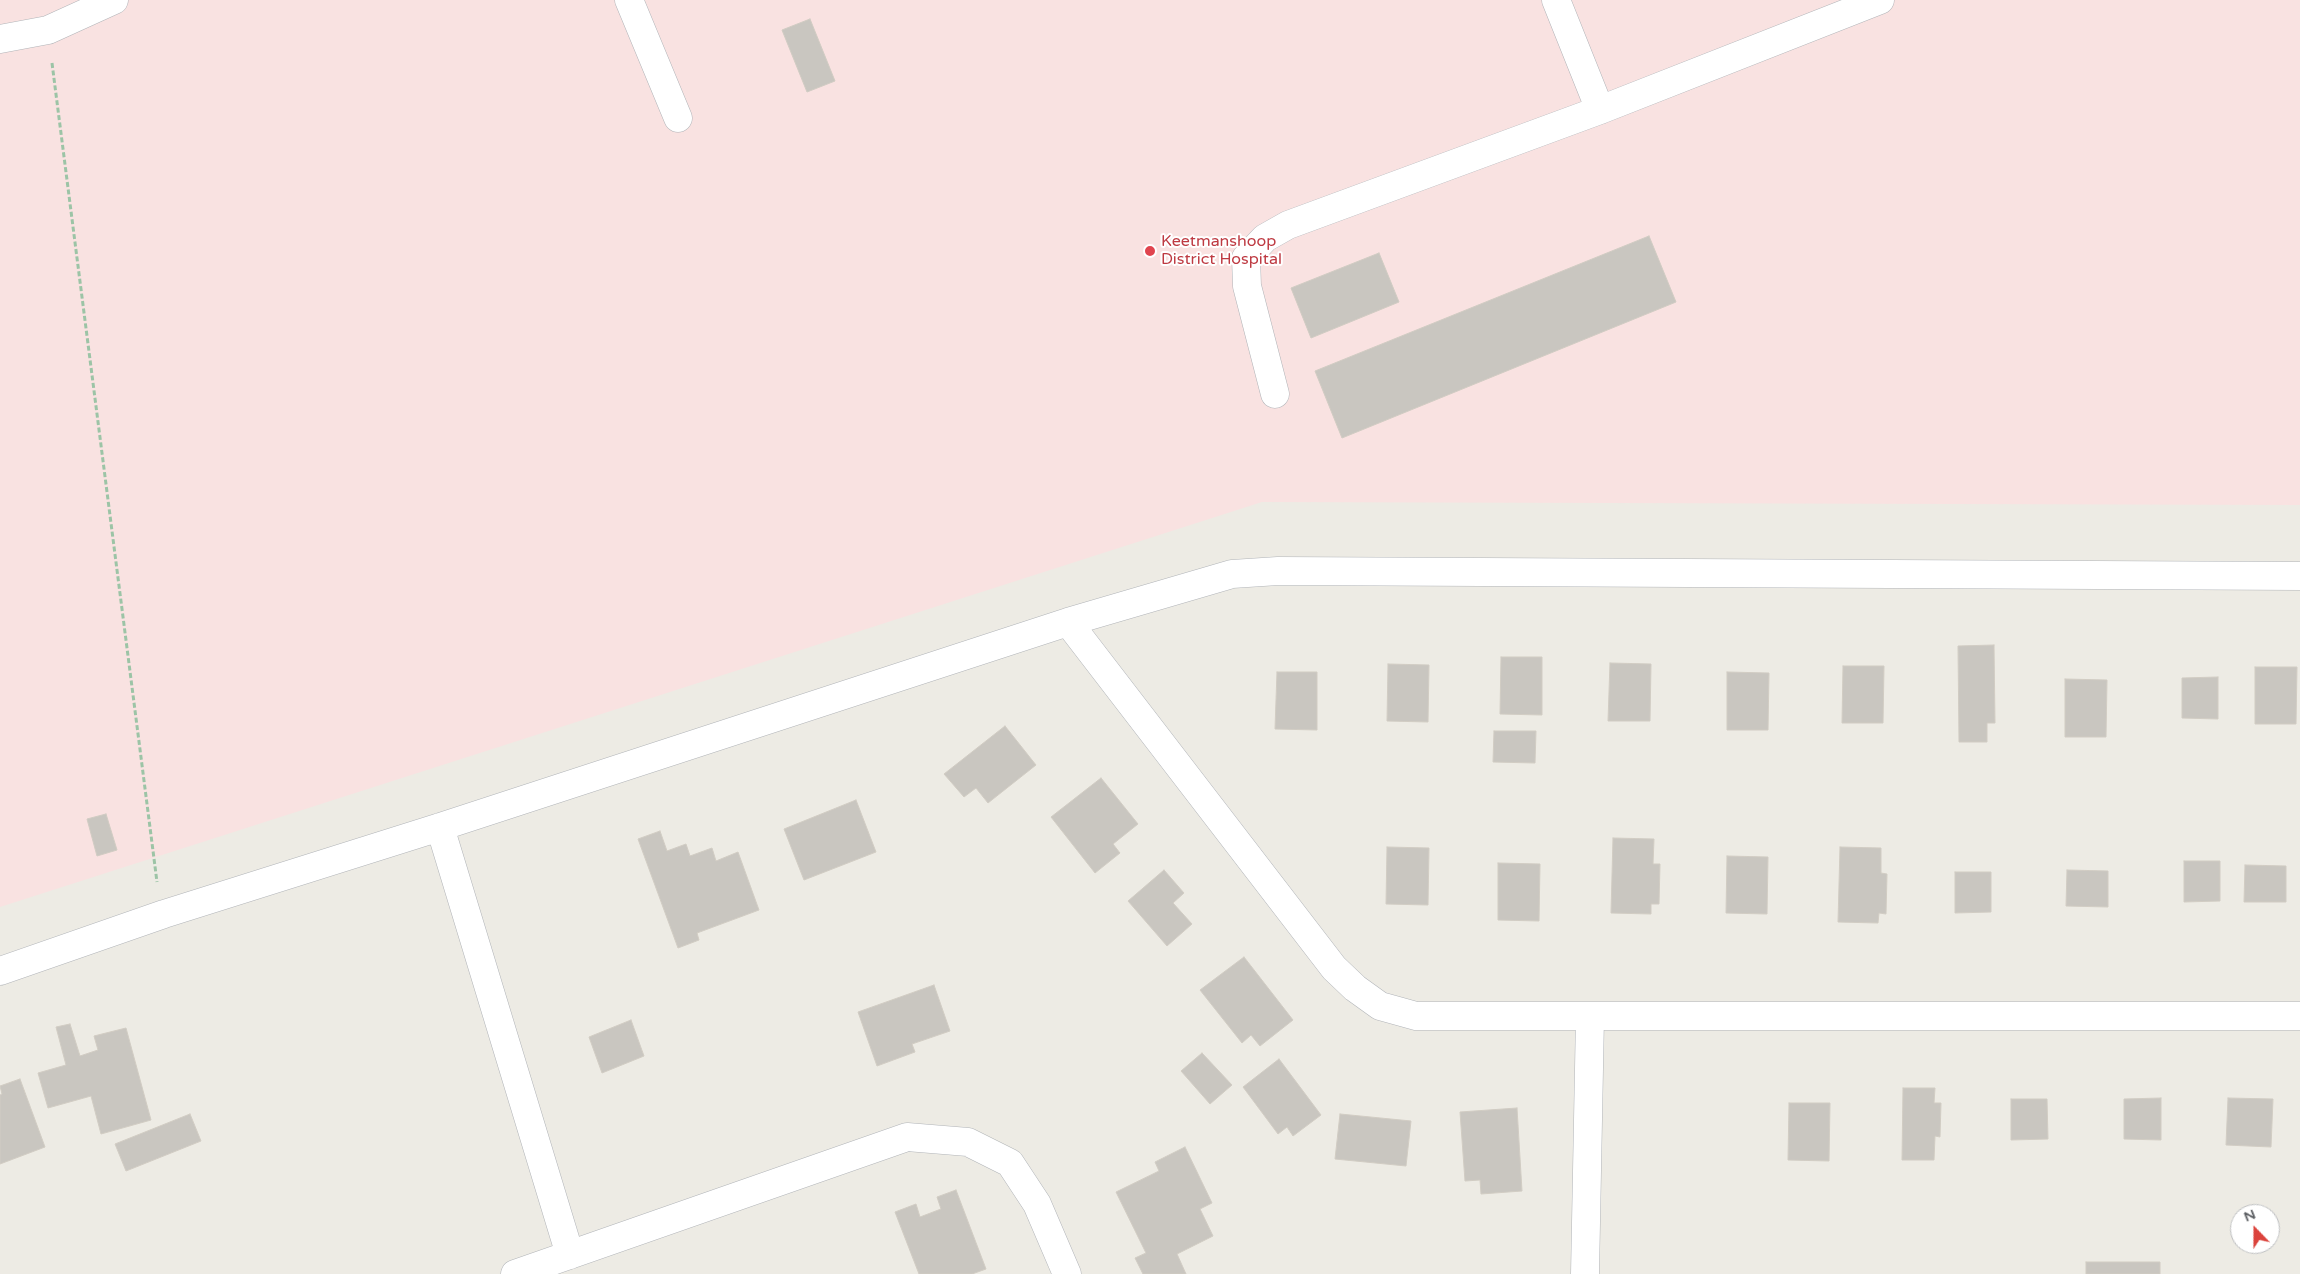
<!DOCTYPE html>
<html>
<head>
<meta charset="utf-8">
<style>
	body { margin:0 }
	#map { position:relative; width:2300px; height:1274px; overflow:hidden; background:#edebe4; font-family:"Varela Round",sans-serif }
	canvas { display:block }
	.north { position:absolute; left:2230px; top:1204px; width:50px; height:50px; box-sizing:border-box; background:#fff; border:1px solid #bebfc1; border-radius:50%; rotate:338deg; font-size:14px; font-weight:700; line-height:20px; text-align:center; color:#5c5f63 }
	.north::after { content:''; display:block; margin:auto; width:18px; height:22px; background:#db433c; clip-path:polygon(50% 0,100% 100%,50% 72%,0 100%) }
</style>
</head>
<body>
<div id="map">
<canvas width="2300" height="1274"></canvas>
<div class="north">N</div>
</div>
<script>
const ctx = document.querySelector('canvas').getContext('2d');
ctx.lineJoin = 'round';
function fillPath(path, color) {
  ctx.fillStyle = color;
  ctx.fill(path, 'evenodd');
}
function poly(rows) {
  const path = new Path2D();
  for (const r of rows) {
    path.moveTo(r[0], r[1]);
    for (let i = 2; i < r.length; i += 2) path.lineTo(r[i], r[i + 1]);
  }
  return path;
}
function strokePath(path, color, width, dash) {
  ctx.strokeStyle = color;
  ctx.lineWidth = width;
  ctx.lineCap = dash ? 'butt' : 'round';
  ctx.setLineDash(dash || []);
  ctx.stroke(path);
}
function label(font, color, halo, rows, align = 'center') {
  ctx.font = font + ' "Varela Round",sans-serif';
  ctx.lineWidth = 4;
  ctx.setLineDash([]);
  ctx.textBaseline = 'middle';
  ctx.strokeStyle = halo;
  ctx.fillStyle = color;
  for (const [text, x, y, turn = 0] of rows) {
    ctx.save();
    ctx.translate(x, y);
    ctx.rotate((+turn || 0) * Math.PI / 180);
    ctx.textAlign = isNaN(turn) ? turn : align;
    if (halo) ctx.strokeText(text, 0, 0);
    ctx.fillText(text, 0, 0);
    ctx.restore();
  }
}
fillPath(poly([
	[0,0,2300,0,2300,505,1262,502,0,907]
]), '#f9e2e1');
const building = poly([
	[810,19,835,81,807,92,782,30,810,19],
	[1649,236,1676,302,1342,438,1315,371,1649,236],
	[1379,253,1399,302,1311,338,1291,288,1379,253],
	[1994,645,1995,723,1987,723,1987,742,1959,742,1958,646,1994,645],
	[1501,657,1542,657,1542,715,1500,714,1501,657],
	[1610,663,1651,664,1650,721,1608,721,1610,663],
	[1388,664,1429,665,1428,722,1387,721,1388,664],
	[1843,666,1884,666,1883,723,1842,723,1843,666],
	[2255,667,2297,667,2296,724,2255,724,2255,667],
	[1277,672,1317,672,1317,730,1275,729,1277,672],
	[1727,672,1769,673,1768,730,1727,730,1727,672],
	[2218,677,2218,719,2182,718,2182,678,2218,677],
	[2065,679,2107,680,2106,737,2065,737,2065,679],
	[1005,726,1036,765,988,803,976,788,964,797,944,774,1005,726],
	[1494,731,1536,731,1535,763,1493,762,1494,731],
	[1101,778,1138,824,1113,844,1120,853,1095,873,1051,817,1101,778],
	[856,800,876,852,804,880,784,829,856,800],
	[106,814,117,850,97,856,87,819,106,814],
	[660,831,667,851,686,844,690,856,712,848,716,861,738,852,759,910,697,933,699,940,678,948,638,839,660,831],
	[1613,838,1654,839,1653,864,1660,864,1659,904,1651,904,1651,914,1611,913,1613,838],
	[1387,847,1429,848,1428,905,1386,904,1387,847],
	[1840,847,1881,848,1881,873,1887,874,1886,914,1879,913,1878,923,1838,922,1840,847],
	[1727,856,1768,857,1767,914,1726,913,1727,856],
	[2184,861,2220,861,2220,901,2184,902,2184,861],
	[1498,863,1540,864,1539,921,1498,920,1498,863],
	[2245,865,2286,866,2286,902,2244,902,2245,865],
	[1164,870,1184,893,1173,903,1192,924,1167,946,1128,901,1164,870],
	[2067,870,2108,871,2108,907,2066,906,2067,870],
	[1955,872,1991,872,1991,912,1955,913,1955,872],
	[1244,957,1293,1020,1260,1046,1251,1035,1242,1043,1200,990,1244,957],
	[934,985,950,1031,912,1044,915,1052,877,1066,858,1012,934,985],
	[631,1020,644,1056,602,1073,589,1037,631,1020],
	[70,1024,80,1056,98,1050,94,1036,126,1028,151,1120,101,1134,91,1096,48,1108,38,1073,66,1065,56,1027,70,1024],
	[1202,1053,1232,1085,1210,1104,1181,1071,1202,1053],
	[1279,1059,1321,1115,1293,1136,1287,1127,1278,1134,1243,1087,1279,1059],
	[20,1079,45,1147,0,1164,0,1095,2,1094,0,1086,20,1079],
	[1903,1088,1935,1088,1934,1103,1941,1103,1940,1137,1935,1136,1934,1160,1902,1160,1903,1088],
	[2161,1098,2161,1140,2124,1139,2124,1099,2161,1098],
	[2228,1098,2273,1099,2271,1147,2226,1145,2228,1098],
	[2011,1099,2047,1099,2048,1139,2011,1140,2011,1099],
	[1789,1103,1830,1103,1829,1161,1788,1160,1789,1103],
	[1517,1108,1522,1191,1481,1194,1480,1180,1465,1181,1460,1112,1517,1108],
	[190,1114,201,1141,126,1171,115,1144,190,1114],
	[1340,1114,1411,1121,1406,1166,1335,1159,1340,1114],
	[1185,1147,1212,1203,1200,1209,1213,1236,1177,1254,1186,1274,1143,1274,1135,1258,1146,1253,1116,1192,1159,1171,1155,1162,1185,1147],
	[956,1190,986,1269,972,1274,919,1274,895,1212,916,1204,920,1217,941,1209,937,1197,956,1190],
	[2086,1262,2160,1262,2160,1274,2086,1274,2086,1262]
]);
fillPath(building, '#c9c6c0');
strokePath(building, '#d1ccc3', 1);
const minor = poly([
	[629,0,678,118],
	[1556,0,1600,110],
	[0,39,48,30,114,0],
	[1275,394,1247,286,1246,258,1265,238,1288,225,1600,110,1880,0],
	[1068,622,1334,968,1355,988,1380,1006,1416,1016,2300,1016],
	[440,827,570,1255],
	[0,971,164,914,440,827,1068,622,1232,574,1278,571,2300,576],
	[515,1274,907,1137,968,1142,1010,1163,1037,1204,1067,1274],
	[1585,1274,1590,1017]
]);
strokePath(minor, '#b1b4b8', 29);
strokePath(poly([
	[52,63,157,882]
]), '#9cc4a6', 3, [5, 2.5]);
strokePath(minor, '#fff', 28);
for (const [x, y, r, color] of [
	[1150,251,6,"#e0444e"]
]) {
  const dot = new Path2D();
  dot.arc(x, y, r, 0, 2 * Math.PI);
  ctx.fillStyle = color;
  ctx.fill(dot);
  strokePath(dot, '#fff', 2);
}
label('16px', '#be3a42', '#fff', [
	["Keetmanshoop",1161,242],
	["District Hospital",1161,260]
], 'left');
</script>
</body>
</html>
